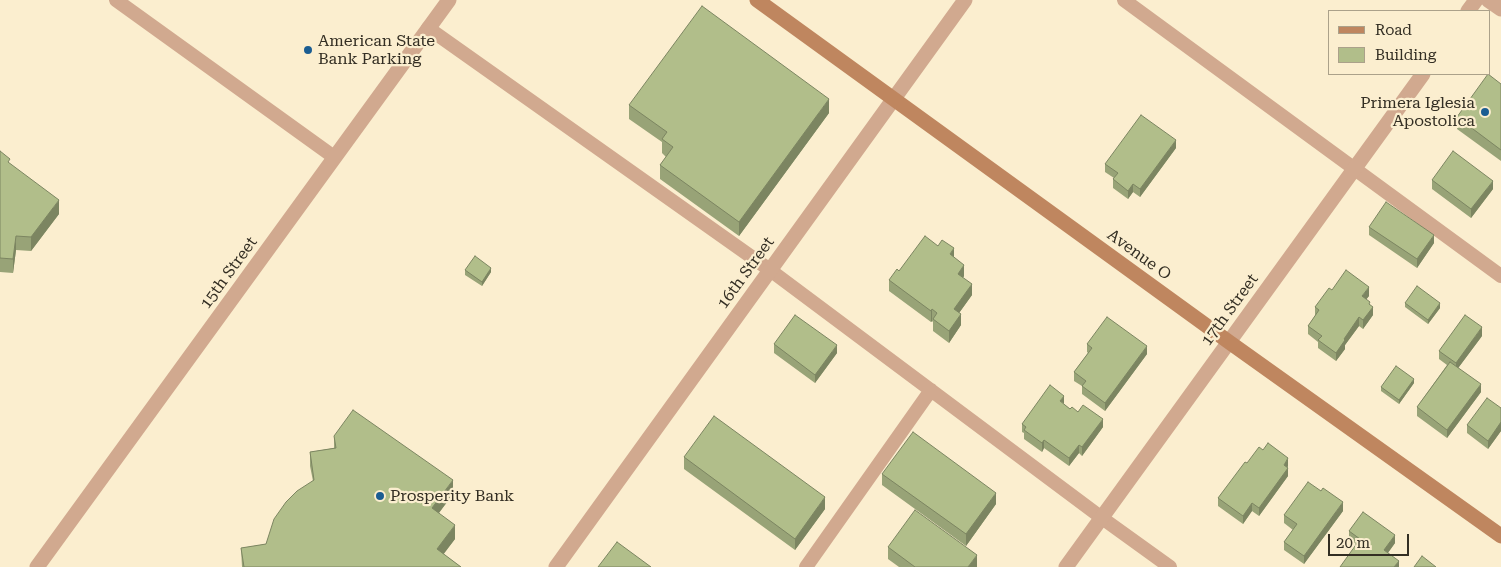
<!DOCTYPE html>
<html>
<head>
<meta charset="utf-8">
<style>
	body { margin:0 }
	#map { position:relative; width:1501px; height:567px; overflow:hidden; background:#fbeecf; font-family:"Roboto Serif",serif }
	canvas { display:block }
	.legend { position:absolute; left:1328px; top:10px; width:162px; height:65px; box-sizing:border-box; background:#fbeecf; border:1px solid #aba18a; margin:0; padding:6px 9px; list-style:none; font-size:15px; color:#332e23 }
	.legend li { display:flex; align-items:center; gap:10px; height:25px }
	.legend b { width:25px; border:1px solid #aba18a }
	.scale { position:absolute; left:1328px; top:534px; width:81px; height:22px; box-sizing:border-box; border:2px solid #332e23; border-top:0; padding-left:6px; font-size:15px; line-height:18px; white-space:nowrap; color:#332e23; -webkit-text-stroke:4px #fbeecf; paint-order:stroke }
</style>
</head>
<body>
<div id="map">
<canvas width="1501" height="567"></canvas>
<ul class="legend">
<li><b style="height:6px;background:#bf865f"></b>Road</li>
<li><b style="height:14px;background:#b1be8a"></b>Building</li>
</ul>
<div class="scale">20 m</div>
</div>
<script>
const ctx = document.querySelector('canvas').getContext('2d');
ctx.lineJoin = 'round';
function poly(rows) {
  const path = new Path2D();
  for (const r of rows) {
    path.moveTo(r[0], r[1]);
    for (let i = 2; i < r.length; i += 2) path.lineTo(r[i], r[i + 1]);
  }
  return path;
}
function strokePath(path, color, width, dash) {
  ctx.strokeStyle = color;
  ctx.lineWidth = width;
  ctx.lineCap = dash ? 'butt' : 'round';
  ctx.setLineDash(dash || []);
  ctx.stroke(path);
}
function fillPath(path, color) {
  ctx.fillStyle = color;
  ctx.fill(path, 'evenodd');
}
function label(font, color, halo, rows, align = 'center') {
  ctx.font = font + ' "Roboto Serif",serif';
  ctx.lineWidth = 4.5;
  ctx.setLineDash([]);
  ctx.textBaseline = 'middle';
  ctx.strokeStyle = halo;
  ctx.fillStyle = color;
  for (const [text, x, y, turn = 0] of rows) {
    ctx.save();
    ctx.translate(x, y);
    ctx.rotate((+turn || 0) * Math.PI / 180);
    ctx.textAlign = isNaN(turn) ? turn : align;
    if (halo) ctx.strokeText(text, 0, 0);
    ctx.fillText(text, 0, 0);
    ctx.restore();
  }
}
strokePath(poly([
	[116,0,334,157],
	[1124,0,1501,276],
	[428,28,770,270,1102,518,1170,567],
	[806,567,931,390]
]), '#d1a98f', 14);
strokePath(poly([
	[1488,0,1501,9],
	[1468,11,1476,0],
	[37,567,449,0],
	[556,567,965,0],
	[1066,567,1423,74]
]), '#d1a98f', 15);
strokePath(poly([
	[757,0,1229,342,1501,536]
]), '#bf865f', 15);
fillPath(poly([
	[1501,84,1501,161,1457,129,1457,117],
	[629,105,829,113,739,236,660,179,660,165,666,157,662,153,662,142,629,119],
	[1176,148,1140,197,1133,192,1128,199,1113,188,1113,179,1114,178,1105,172,1105,164],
	[0,151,10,164,59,214,31,251,16,250,13,273,0,272],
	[1432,180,1493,189,1471,218,1432,189],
	[1369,227,1434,243,1417,268,1369,235],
	[938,246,954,257,964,276,963,278,972,295,959,313,961,325,949,343,933,331,933,322,932,321,931,322,889,291,889,280,899,271],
	[465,270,491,272,482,286,465,275],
	[1332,290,1369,296,1366,299,1370,305,1373,315,1363,329,1359,326,1345,345,1345,349,1336,361,1318,348,1318,342,1308,334,1308,326,1315,316,1315,307],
	[1405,303,1440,308,1428,324,1405,307],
	[1482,336,1458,368,1481,392,1447,438,1417,416,1417,407,1447,365,1439,359,1439,351],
	[774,344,837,353,815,383,774,353],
	[1087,344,1147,354,1105,411,1082,394,1082,386,1074,381,1074,372,1088,353,1087,352],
	[1414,383,1399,404,1381,391,1381,387],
	[1064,404,1070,409,1078,412,1103,427,1082,456,1079,453,1069,466,1044,448,1042,452,1024,439,1024,433,1022,432,1022,424],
	[1501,408,1501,431,1488,449,1467,433,1467,425],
	[334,436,453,494,439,513,455,539,443,554,461,567,242,567,241,548,266,544,313,481,310,466,310,452,334,448],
	[684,457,825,509,795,550,684,469],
	[1247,463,1288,466,1287,468,1288,476,1259,516,1252,511,1243,524,1218,506,1218,498],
	[882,474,996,504,966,546,882,485],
	[1343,511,1304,564,1284,550,1284,542,1293,530,1284,523,1284,515],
	[1349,531,1395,543,1388,553,1399,567,1356,544,1349,539],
	[888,547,977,567,899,567,888,559]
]), '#98a377');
fillPath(poly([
	[829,99,829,113,739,236,739,222],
	[1176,140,1176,148,1140,197,1140,189],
	[1493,181,1493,189,1471,218,1471,209],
	[1133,184,1133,192,1128,199,1128,191],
	[59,200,59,214,31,251,31,237],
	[1434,235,1434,243,1417,268,1417,259],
	[16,236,16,250,13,273,13,259],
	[954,248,954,260,950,254],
	[964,265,964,276,958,285,958,274],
	[491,268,491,272,482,286,482,282],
	[972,284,972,295,954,320,954,309],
	[1369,287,1369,296,1362,305,1362,296],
	[1440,303,1440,308,1428,324,1428,320],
	[1373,307,1373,315,1363,329,1363,320],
	[932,309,932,321,931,322,931,311],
	[961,314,961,325,949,343,949,331],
	[1359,317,1359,326,1345,345,1345,349,1336,361,1336,353,1344,339],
	[1482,327,1482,336,1456,371,1456,363],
	[837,345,837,353,815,383,815,375],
	[1147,346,1147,354,1105,411,1105,403],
	[1414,379,1414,383,1399,404,1399,400],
	[1481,384,1481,392,1447,438,1447,430],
	[1064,396,1064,404,1060,401],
	[1103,419,1103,427,1082,456,1082,447],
	[1501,422,1501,431,1488,449,1488,441],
	[1044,440,1044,448,1042,452,1042,443],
	[1079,445,1079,453,1069,466,1069,458],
	[1288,458,1288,466,1284,473,1284,465],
	[1288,468,1288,476,1259,516,1259,508],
	[453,480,453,494,432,522,432,508],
	[996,493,996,504,966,546,966,534],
	[825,497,825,509,795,550,795,539],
	[1343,502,1343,511,1304,564,1304,556],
	[1252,503,1252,511,1243,524,1243,516],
	[455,525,455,539,437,563,437,549],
	[1395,535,1395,543,1384,558,1384,550],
	[977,555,977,567,968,567],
	[1399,561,1399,567,1394,567]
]), '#7c8561');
const building = poly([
	[702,6,829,99,739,222,660,165,673,147,662,139,667,132,629,105,702,6],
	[1488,74,1501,84,1501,150,1457,117,1488,74],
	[1141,115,1176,140,1140,189,1133,184,1128,191,1113,179,1118,173,1105,164,1141,115],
	[0,151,10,159,8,162,59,200,31,237,16,236,13,259,0,258,0,151],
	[1453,151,1493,181,1471,209,1432,180,1453,151],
	[1386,202,1434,235,1417,259,1369,227,1386,202],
	[925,236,938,246,942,240,954,248,950,254,964,265,958,274,972,284,954,309,961,314,949,331,933,319,937,313,932,309,931,311,889,280,897,269,899,271,925,236],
	[475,256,491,268,482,282,465,270,475,256],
	[1346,270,1369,287,1362,296,1370,302,1369,304,1373,307,1363,320,1359,317,1344,339,1345,340,1336,353,1318,340,1322,336,1308,326,1319,310,1315,307,1329,288,1332,290,1346,270],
	[1417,286,1440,303,1428,320,1405,303,1417,286],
	[795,315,837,345,815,375,774,344,795,315],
	[1465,315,1482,327,1456,363,1439,351,1465,315],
	[1107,317,1147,346,1105,403,1082,386,1086,381,1074,372,1092,348,1087,344,1107,317],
	[1450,362,1481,384,1447,430,1417,407,1450,362],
	[1396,366,1414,379,1399,400,1381,387,1396,366],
	[1050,385,1064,396,1060,401,1070,409,1072,407,1078,412,1083,405,1103,419,1082,447,1079,445,1069,458,1044,440,1042,443,1024,430,1026,427,1022,424,1050,385],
	[1487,398,1501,408,1501,422,1488,441,1467,425,1487,398],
	[353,410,453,480,432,508,455,525,437,549,461,567,244,567,241,548,266,544,274,519,286,502,297,491,314,480,310,452,336,448,334,436,353,410],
	[714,416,825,497,795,539,684,457,714,416],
	[913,432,996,493,966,534,882,474,913,432],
	[1268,443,1288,458,1284,465,1288,468,1259,508,1252,503,1243,516,1218,498,1245,462,1247,463,1259,447,1263,450,1268,443],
	[1308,482,1321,491,1323,488,1343,502,1304,556,1284,542,1297,524,1284,515,1308,482],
	[915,510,977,555,968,567,915,567,888,547,915,510],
	[1363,512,1395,535,1384,550,1399,561,1394,567,1340,567,1360,539,1349,531,1363,512],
	[617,542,651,567,598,567,617,542],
	[1422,556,1436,567,1414,567,1422,556]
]);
fillPath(building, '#b1be8a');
strokePath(building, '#7c8561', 1);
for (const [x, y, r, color] of [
	[308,50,5,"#1b5d92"],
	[1485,112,5,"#1b5d92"],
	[380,496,5,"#1b5d92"]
]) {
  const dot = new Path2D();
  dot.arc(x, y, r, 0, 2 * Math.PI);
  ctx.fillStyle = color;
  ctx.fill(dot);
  strokePath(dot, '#fbeecf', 2);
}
label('16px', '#332e23', '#fbeecf', [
	["American State",318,41],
	["Bank Parking",318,59],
	["Primera Iglesia",1475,103,"right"],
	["Apostolica",1475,121,"right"],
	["Prosperity Bank",390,496]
], 'left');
label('16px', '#332e23', '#fbeecf', [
	["Avenue O",1139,255,36],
	["15th Street",229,273,-54],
	["16th Street",746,273,-54],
	["17th Street",1230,310,-54]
]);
</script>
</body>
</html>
